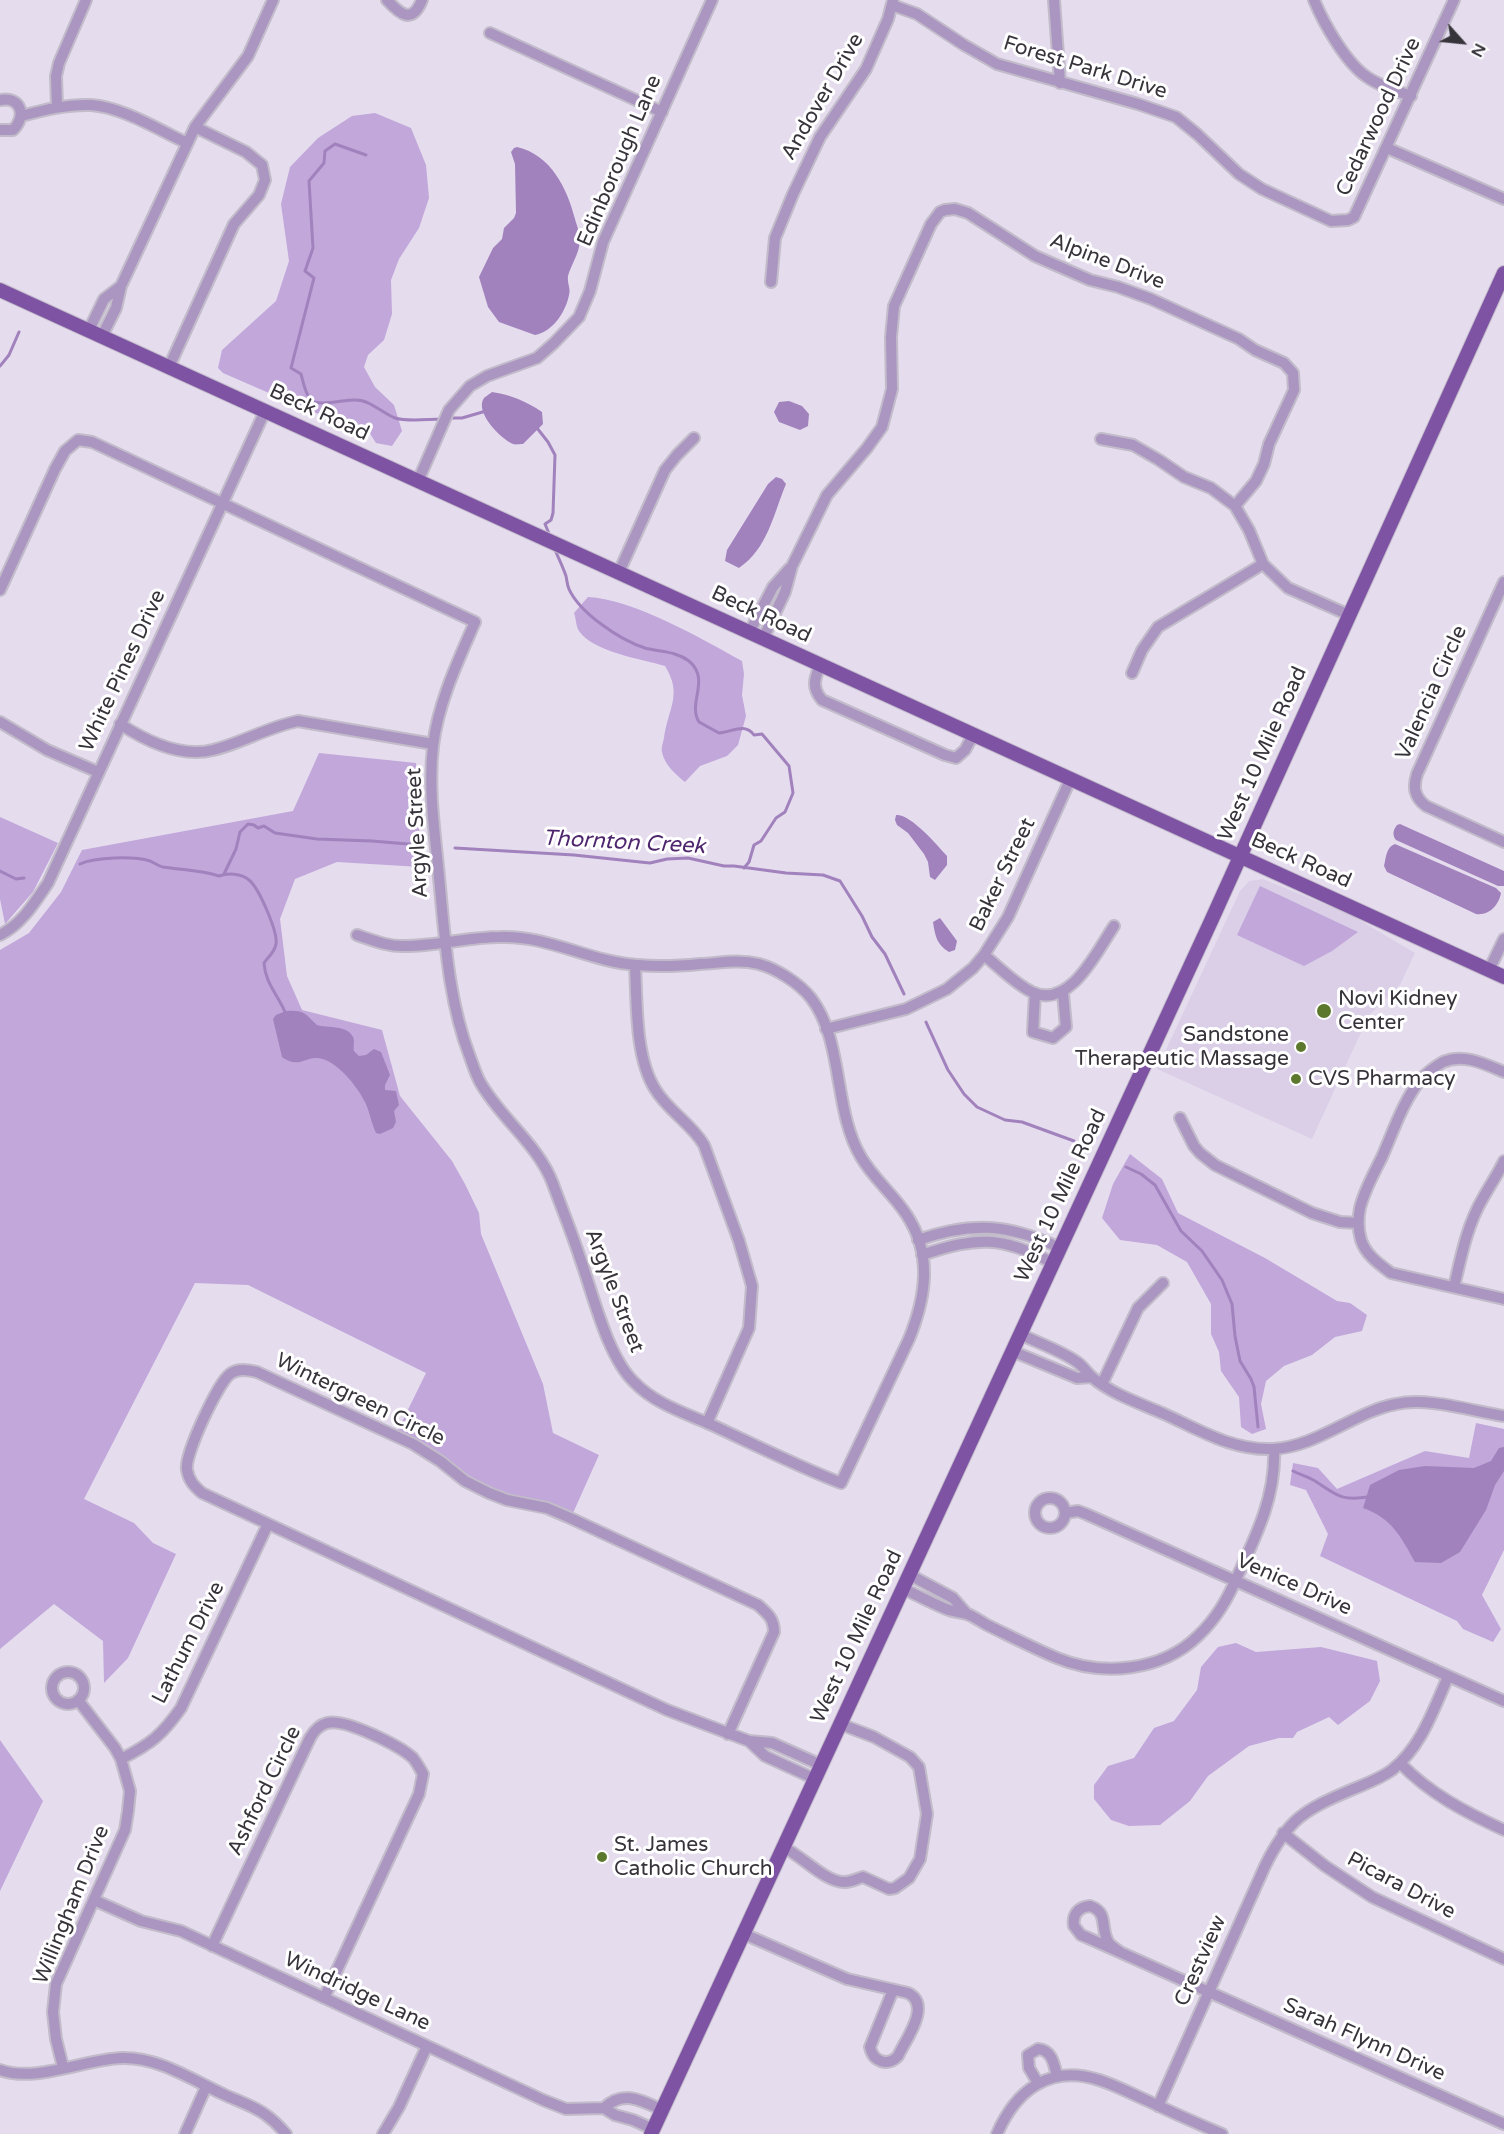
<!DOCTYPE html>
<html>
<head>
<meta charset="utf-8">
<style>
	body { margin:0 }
	#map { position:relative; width:1504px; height:2134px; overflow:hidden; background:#e5ddee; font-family:"Varela Round",sans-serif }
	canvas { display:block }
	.north { position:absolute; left:1432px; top:12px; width:60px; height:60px; -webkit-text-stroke:4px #fff; paint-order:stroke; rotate:117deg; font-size:16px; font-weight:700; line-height:24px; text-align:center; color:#36333a }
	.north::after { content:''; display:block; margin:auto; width:21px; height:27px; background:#36333a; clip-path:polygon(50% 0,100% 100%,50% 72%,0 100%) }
</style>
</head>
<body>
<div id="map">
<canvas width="1504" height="2134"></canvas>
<div class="north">N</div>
</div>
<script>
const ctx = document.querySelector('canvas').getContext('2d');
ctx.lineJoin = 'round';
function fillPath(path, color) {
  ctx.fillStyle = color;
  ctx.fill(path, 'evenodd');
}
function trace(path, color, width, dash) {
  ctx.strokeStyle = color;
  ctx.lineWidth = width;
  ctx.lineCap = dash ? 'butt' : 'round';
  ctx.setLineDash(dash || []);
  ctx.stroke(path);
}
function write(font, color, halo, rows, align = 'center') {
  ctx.font = font + ' "Varela Round",sans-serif';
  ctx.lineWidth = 6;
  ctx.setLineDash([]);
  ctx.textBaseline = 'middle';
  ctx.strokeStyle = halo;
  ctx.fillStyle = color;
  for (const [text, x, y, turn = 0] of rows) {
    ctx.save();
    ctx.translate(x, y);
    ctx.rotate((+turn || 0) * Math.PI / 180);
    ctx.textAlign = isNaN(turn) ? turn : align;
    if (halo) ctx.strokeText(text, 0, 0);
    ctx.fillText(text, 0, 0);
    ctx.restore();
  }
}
const built = new Path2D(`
	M1263,879l88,36 64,38 -15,32 -31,30 -57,124 -155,-70 83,-178 9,-10z`);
const green = new Path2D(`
	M375,113l36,15 15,37 3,33 -10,30 -20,31 -8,21 1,34 -8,26 -16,15 -4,12 11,20 19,18 8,26 -10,15 -16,-3 -7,-11 -61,-22 -85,-37 -5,-5 4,-18 54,-49 13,-40 -8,-57 9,-37 28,-29 34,-22z
	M588,597c45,2 114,42 154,64l2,13 -2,21 4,21 -8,29 -11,11 -27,10 -15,16c-9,-7 -21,-18 -23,-30 -1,-3 1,-10 2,-14 4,-30 19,-43 1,-72 -23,-7 -72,-14 -86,-35 -3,-4 -3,-13 -5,-18z
	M319,753l97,10 5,104 -84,-5 -42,17 -15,40 7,57 15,34 80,20 18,66 52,65 13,23 14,29 2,21 62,150 10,49 46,22 -26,58c-27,-12 -57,-15 -84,-26 -22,-9 -38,-27 -58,-39 -11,-7 -22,-12 -33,-18l28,-57 -178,-88 -53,-2 -111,216 50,24 19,20 23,11 -48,104 -24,25 -1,-42 -49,-37 -54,45v-699l29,-17 32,-41 21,-42 211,-39z
	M0,817l58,26 -25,49 -28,32 -5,-25z
	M1260,886l98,46 -26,19 -28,15 -67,-31z
	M1130,1154l32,25 16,34 87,45 72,43 13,2 17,12 -5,16 -27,6 -23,18 -28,11 -18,15 -5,23 5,25 -14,5 -11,-7 -2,-30 -18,-26 -2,-19 -8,-18v-30l-24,-42 -30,-17 -37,-5 -18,-22 11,-34z
	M1476,1423l28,6v121l-22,45 19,34 -8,13 -30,-13 -6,-8 -137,-65 8,-22 -22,-44 -16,-5 3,-22 25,5 19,21 88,-38 44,7z
	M1236,1643l20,9 65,-5 56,14 3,20 -10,20 -32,24 -9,-8 -32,15 -4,6h-14l-30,8 -41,30 -18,25 -30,24 -31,1 -18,-6 -17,-21v-14l14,-19 26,-8 20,-30 20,-7 23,-31 4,-23 17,-20z
	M0,1740l43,61 -43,90z`);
const water = new Path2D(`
	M517,147c34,8 50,41 58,72 2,7 5,14 5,22 -1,13 -9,24 -12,35 -1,7 3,13 1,19 -3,16 -16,37 -34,40l-36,-13 -11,-15 -9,-30 14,-29 9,-9 2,-11 10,-10 2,-5 -1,-49 -4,-12 3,-4z
	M492,392c19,3 34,9 50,20l1,12 -20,20c-3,0 -7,1 -10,0 -12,-5 -39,-32 -29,-46 1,-1 7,-5 8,-6z
	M789,401l13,5 7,8 -1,12 -8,4 -21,-8 -5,-10 5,-10z
	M776,477l6,2 4,5c-13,31 -18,64 -47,84l-14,-7 2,-11 41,-66z
	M896,815c15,-1 41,30 51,41v9l-12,15 -5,-3 -2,-15 -4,-8 -16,-21 -11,-8 -2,-5z
	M1400,824l104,47v15h-6l-102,-46c-4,-5 -3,-10 1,-15z
	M1395,844l101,44 5,5c-2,12 -12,23 -25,21l-89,-42 -3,-6c2,-8 2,-19 11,-22z
	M940,918l17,23 -2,9 -6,2c-12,-7 -14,-16 -16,-30z
	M286,1011c19,-1 19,3 31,14 10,3 31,0 36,12 2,4 0,9 1,14l5,5 7,-1 8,-6 7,3 9,23 -5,10v5l11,1 3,14 -5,6 2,11 -3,6 -13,6 -4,-1c-5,-10 -6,-21 -11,-31 -8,-16 -29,-43 -48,-44 -13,-1 -18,11 -35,-1l-9,-38 3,-4z
	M1504,1447v24l-9,14 -9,25 -26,42 -19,11 -26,-1c-14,-25 -23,-44 -52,-54l7,-23 29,-15 26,-4 49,2 17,-7 8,-13z`);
const stream = new Path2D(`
	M366,155l-31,-11 -10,7 -1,12 -15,18 4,67 -8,23 9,7 -23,90 10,6c2,7 4,20 10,26 7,7 35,-1 45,0 14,0 26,13 39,18 13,4 33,1 47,1
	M0,366l9,-11 10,-23
	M448,418h14l24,-7
	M537,428l11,14 7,13 -2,58 -2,7 -6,4 5,12
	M555,550c4,9 8,17 11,26 1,4 1,9 3,13 11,24 51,51 76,59 14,4 31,3 44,13 22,19 -2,42 10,61l20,11c13,-1 26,-11 35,2l8,-1 27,32 4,27 -8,19 -9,6 -15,23 -7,4 -5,17 -5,6
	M455,848l119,7 66,7 10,1 17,-4 21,-1 36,8h10l52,7 37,2 17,6 22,35 10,21 13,17 19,40
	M80,864c15,-7 54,-8 70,-3 5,2 8,5 13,6 19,3 38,3 56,9 8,-3 22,-3 30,4 10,8 29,52 27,64 -1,8 -8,13 -12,19 1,20 14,32 21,49
	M0,871l16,8 8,-1
	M224,874l12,-25 4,-17 8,-8 6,1 4,3 6,-2 11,7 42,6 55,2 36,3 10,-1
	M926,1022l22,48 16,24 13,13 28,13 17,2 52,19
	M1126,1167l15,7 14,11 26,46 21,20 20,29 10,24 3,32 5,25 11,18 3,8 4,40
	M1293,1471c8,4 15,6 22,10 22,14 25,20 53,16`);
const minor = new Path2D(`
	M387,0c13,14 25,25 35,0
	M1054,0l6,83
	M1314,0c10,24 32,63 53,77 13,9 29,14 44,19
	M892,5l25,9 47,31 33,19 141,40 38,13 21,17 42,40 23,15 69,32 17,-1 6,-3 100,-217
	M490,33l172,79
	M0,100c21,-4 27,16 13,30h-13
	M57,107l-1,-31 3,-13 27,-63
	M21,116c23,-6 46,-12 70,-11 31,2 68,25 96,38
	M1387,148l117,51
	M771,282l4,-44 18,-44 27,-57 46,-68 22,-50 5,-19
	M89,330l15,-31 17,-13
	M102,336l14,-28 5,-22 74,-159 53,-71 25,-56
	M169,367l65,-143 25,-29 6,-15 -3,-15 -16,-13 -51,-25
	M1101,439l32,6 26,15 25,17 27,11 24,18 14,24 14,34 25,24 61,27
	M418,481l31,-71 21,-24 17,-10 50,-18 17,-15 25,-26 11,-26 13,-49 109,-242
	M619,572l46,-102 12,-15 17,-17
	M1504,582l-87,192c-4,13 -3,23 9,32l78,36
	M0,590l55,-121 10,-18 13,-11 14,2 383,180c-17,39 -37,81 -42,124 -5,44 2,87 6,131 6,61 9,123 31,180 3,8 6,18 10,25 20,36 58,62 73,102 9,25 19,49 27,74 13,36 27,98 54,124 21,22 51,31 78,43 43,20 85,41 129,58l68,-144c17,-42 24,-85 -3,-125 -13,-20 -33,-36 -45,-57 -28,-47 -17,-116 -50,-159 -12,-15 -34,-29 -52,-34 -20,-5 -39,-1 -59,0 -20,2 -42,3 -63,1 -47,-3 -89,-30 -137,-28 -32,0 -63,9 -95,9 -16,1 -33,-6 -48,-11
	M749,633l24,-46 17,-19
	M763,639l22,-47 7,-26 35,-71 40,-47 15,-21 10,-38 -1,-52 3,-31 37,-82 9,-12 5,-2 10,-1 13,4 67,43 55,24 28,7 33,12 88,40 16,11 29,13 9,10 1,17 -25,54 -5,20 -8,17 -21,25
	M820,665c-5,13 -9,22 2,35l123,55 11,3 9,-8 8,-15
	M1132,673l10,-23 16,-23 105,-63
	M0,722l47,28 51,22
	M120,724c26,17 61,34 93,26 29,-7 55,-23 85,-29l135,23
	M0,935c22,-11 35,-33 48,-52l217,-472
	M984,955c15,12 31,29 48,37 38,18 65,-41 82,-66
	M635,965c2,38 0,92 20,124 13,22 36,34 49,56l35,96 13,45 -3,42 -42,95
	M1489,970l15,-31
	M1035,993l-2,39 20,6 13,-11 -3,-34
	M826,1029l80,-20 41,-20 26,-21 11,-13 24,-38 62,-137
	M1504,1072c-19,-8 -41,-19 -61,-10 -7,4 -17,12 -22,17 -18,22 -28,53 -39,78 -8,16 -18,34 -22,51 -2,10 -2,22 1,32 5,15 18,24 30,33l113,26
	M1180,1118l14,28 6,7 15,12 97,48 28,9 18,1
	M918,1240c54,-19 91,-16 142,8
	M922,1255c57,-19 78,-19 131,8
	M1454,1287c7,-30 13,-62 29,-89 7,-13 15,-24 21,-37
	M1020,1334c18,9 40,16 57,28 6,4 10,11 16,16 19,16 46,25 69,35 36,16 70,38 111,36 44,-2 81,-37 123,-45 32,-7 76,7 108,12
	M1012,1351l65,27 15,-1
	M1102,1384l36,-76 25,-25
	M1035 1513a15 15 0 1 1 30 0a15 15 0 1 1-30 0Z
	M1065,1513l13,-2 8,3 418,187
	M910,1575l43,23 14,16
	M903,1589c15,6 30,15 46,21 6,2 12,2 18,4 6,2 13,7 20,11 23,11 46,23 70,33 46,19 105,13 141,-22 19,-18 30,-38 40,-61 19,-41 38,-80 36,-126
	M52 1688a16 16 0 1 1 32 0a16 16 0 1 1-32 0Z
	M728,1734l46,-102c0,-13 -6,-18 -16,-27l-190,-88 -21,-9 -40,-8 -18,-7 -24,-12 -25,-20 -27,-17 -156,-72c-9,-2 -19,-4 -27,2 -12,9 -46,81 -43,96 2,11 7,16 15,23l465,217 82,31 23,2 49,22
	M749,1741l16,15 50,23
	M121,1759c30,-15 41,-24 60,-51l87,-184
	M1400,1763c30,31 65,49 104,67
	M1283,1833l42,33 47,31 132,62
	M783,1847c19,9 42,35 61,35 7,0 12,-3 19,-5l26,12 6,-1 14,-10 11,-19 7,-45 -8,-47 -9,-10 -36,-20 -34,-13
	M94,1900l47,21 40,10 362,169 23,9 38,-1 11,7 18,5 20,9
	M744,1934l103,45 61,14c24,12 -2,46 -10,63 -10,11 -25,6 -28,-9l23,-57
	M212,1946l98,-208c4,-7 9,-13 17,-15 18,-5 73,23 86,35 4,5 7,11 10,16l-4,20 -95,204
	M1120,1952c-4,-3 -9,-6 -11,-9 -10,-14 1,-30 -19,-37 -11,1 -18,8 -16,20l7,9 5,2 418,187
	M63,2067l-7,-28 -3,-27 3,-28 69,-154 3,-19 2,-20 -9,-32 -6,-11 -37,-48
	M0,2070c36,13 85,-11 122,-12 37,-1 70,22 103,37 13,6 29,11 41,20 7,5 14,12 20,19
	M1038,2083l-9,-15 -1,-13 10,-6c14,1 16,15 19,27
	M1158,2106l107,-240c23,-47 39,-56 86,-76 14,-6 29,-11 41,-20 30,-24 41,-60 56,-93
	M604,2108c19,-18 37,-8 58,2
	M185,2134l21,-47
	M383,2134l16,-27 28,-61
	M997,2134c19,-44 53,-70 102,-54 16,5 31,13 47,20 25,12 50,23 76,34`);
const major = new Path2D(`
	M0,290l1504,687
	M651,2134l561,-1215 292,-646`);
const markers = [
	[1324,1011,8,"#5c782d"],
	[1301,1047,6,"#5c782d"],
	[1296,1079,6,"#5c782d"],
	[602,1857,6,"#5c782d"]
];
const streetNames = [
	["Forest Park Drive",1085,68,17],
	["Andover Drive",823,97,-60],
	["Cedarwood Drive",1379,117,-65],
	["Edinborough Lane",620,161,-67],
	["Alpine Drive",1107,262,21],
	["Beck Road",319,413,25],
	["Beck Road",761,615,25],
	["White Pines Drive",123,671,-65],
	["Valencia Circle",1432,693,-66],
	["West 10 Mile Road",1263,754,-66],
	["Argyle Street",418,833,-93],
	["Beck Road",1301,861,24],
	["Baker Street",1003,875,-64],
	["West 10 Mile Road",1061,1196,-65],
	["Argyle Street",614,1291,69],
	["Wintergreen Circle",360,1400,26],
	["Venice Drive",1294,1585,24],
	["West 10 Mile Road",857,1637,-65],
	["Lathum Drive",189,1643,-63],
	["Ashford Circle",265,1791,-64],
	["Picara Drive",1401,1886,28],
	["Willingham Drive",72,1905,-68],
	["Crestview",1201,1961,-66],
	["Windridge Lane",357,1992,25],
	["Sarah Flynn Drive",1364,2040,24]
];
const poiNames = [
	["Novi Kidney",1338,999],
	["Center",1338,1023],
	["Sandstone",1289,1035,"right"],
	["Therapeutic Massage",1289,1059,"right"],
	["CVS Pharmacy",1308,1079],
	["St. James",614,1845],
	["Catholic Church",614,1869]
];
const waterNames = [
	["Thornton Creek",624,843,3]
];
fillPath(built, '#dacfe7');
fillPath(green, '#c1a7da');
fillPath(water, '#a182bd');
trace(stream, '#a182bd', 3);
trace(minor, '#c2bbca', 14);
trace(major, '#c2bbca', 16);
trace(minor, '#ab95c1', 10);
trace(major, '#7e53a3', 14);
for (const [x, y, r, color] of markers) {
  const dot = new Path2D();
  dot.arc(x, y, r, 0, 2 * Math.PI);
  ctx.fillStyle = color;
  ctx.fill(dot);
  trace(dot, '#fff', 2);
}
write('21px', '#36333a', '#fff', streetNames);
write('21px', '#36333a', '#fff', poiNames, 'left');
write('italic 22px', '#4e266d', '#fff', waterNames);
</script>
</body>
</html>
